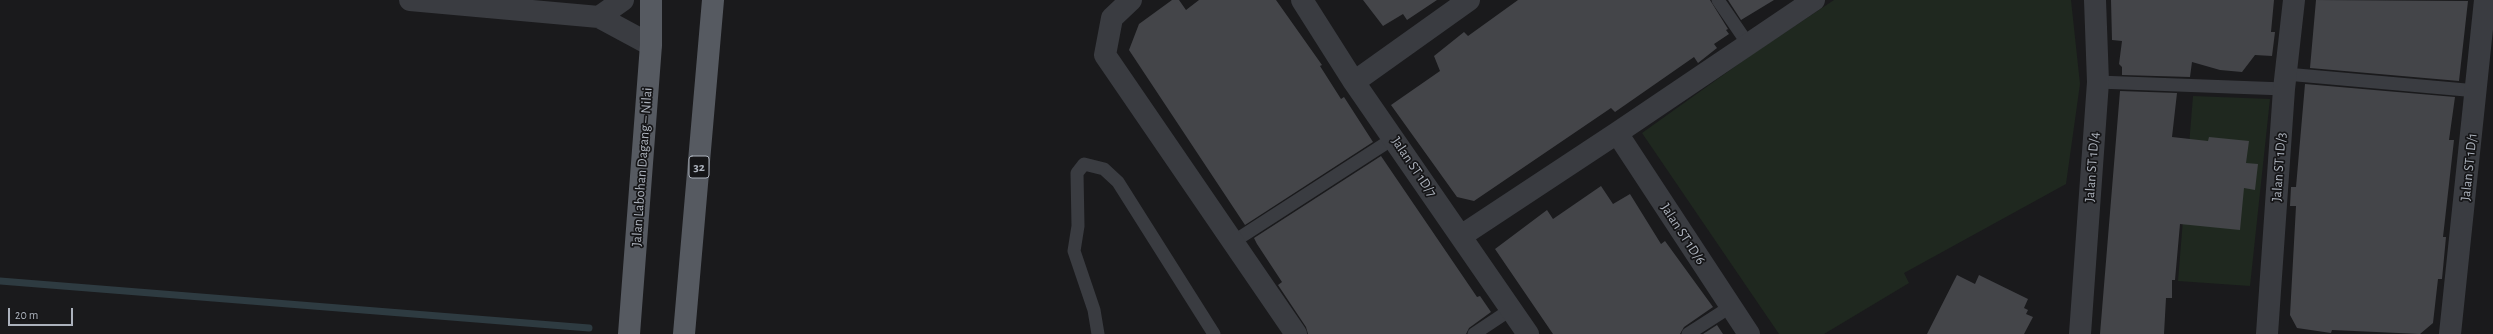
<!DOCTYPE html>
<html>
<head>
<meta charset="utf-8">
<style>
	body { margin:0 }
	#map { position:relative; width:2493px; height:334px; overflow:hidden; background:#1a1a1c; font-family:"Alegreya Sans",sans-serif }
	canvas { display:block }
	.scale { position:absolute; left:8px; top:308px; width:65px; height:18px; box-sizing:border-box; border:2px solid #acb2bc; border-top:0; padding-left:5px; font-size:12px; line-height:14px; white-space:nowrap; color:#acb2bc; -webkit-text-stroke:3px #151517; paint-order:stroke }
</style>
</head>
<body>
<div id="map">
<canvas width="2493" height="334"></canvas>
<div class="scale">20 m</div>
</div>
<script>
const ctx = document.querySelector('canvas').getContext('2d');
ctx.lineJoin = 'round';
function fillPath(path, color) {
  ctx.fillStyle = color;
  ctx.fill(path, 'evenodd');
}
function trace(path, color, width, dash) {
  ctx.strokeStyle = color;
  ctx.lineWidth = width;
  ctx.lineCap = dash ? 'butt' : 'round';
  ctx.setLineDash(dash || []);
  ctx.stroke(path);
}
function write(font, color, halo, rows, align = 'center') {
  ctx.font = font + ' "Alegreya Sans",sans-serif';
  ctx.lineWidth = 3.5;
  ctx.setLineDash([]);
  ctx.textBaseline = 'middle';
  ctx.strokeStyle = halo;
  ctx.fillStyle = color;
  for (const [text, x, y, turn = 0] of rows) {
    ctx.save();
    ctx.translate(x, y);
    ctx.rotate((+turn || 0) * Math.PI / 180);
    ctx.textAlign = isNaN(turn) ? turn : align;
    if (halo) ctx.strokeText(text, 0, 0);
    ctx.fillText(text, 0, 0);
    ctx.restore();
  }
}
const green = new Path2D(`
	M1834,0h237l9,84 -14,100 -162,89 5,10 -85,51h-45l-137,-201 112,-80z
	M2193,96l77,3 -20,187 -72,-5z`);
const stream = new Path2D(`
	M0,281l589,47`);
const building = new Path2D(`
	M1172,0h7l7,10 13,-10h77l46,65 -2,1 21,33 3,-2 29,45 -128,83 -116,-175 10,-26z
	M1363,0h74l-30,20 -4,-6 -20,12z
	M1518,0h192l18,29 -2,1 3,4 -15,10 3,4 -19,15 -4,-6 -79,55 -4,-4 -137,93 -17,-4 -66,-92 49,-34 -6,-15 30,-24 4,4z
	M1728,0h46l-33,20z
	M2111,0h163l-3,32h4l-3,24 -17,-1 -13,17 -22,-2 -28,-8 -2,15 -68,-2v-8l-3,-3 3,-23 -10,-1z
	M2316,0l152,1 -9,80 -149,-13z
	M2305,84l150,13 -6,43h5l-11,97h3l-4,42h-4l-5,44 -13,11 -88,-4 -1,3 -34,-5 -7,-13 6,-109h-6l1,-19h5z
	M2120,91l57,2 -5,44 36,4 1,-4 40,4 -3,22 12,1 -3,26 -11,-2 -4,42 -60,-6 -5,56h-3v18h-6l-2,36h-64z
	M1381,156l96,141 3,-1 11,16 -22,16 -3,6h-158l-2,-7 -28,-42 4,-3 -25,-38 -3,-6z
	M1601,186l12,18 17,-10 31,50 4,-3 48,66 -29,20 -4,7h-127l-58,-85 52,-39 6,9z
	M1957,275l18,9 4,-9 49,24 -4,9 4,2 -2,4 7,3 -9,17h-97z
	M1717,325l6,9h-20z`);
const service = new Path2D(`
	M1718,0l30,44
	M2286,74l191,17
	M2098,82l186,7
	M1233,242l161,-104
	M1098,334l-4,-24 -20,-59 4,-25 -1,-53 7,-9 20,5 14,13 96,152
	M1474,334l36,-24
	M1688,334l42,-27`);
const minor = new Path2D(`
	M410,0l189,17 52,28
	M1131,0l-19,18 -7,37 191,279
	M1302,0l52,82 174,252
	M599,17l24,-17
	M1354,82l115,-82
	M1617,133l132,201
	M1461,236l156,-103 197,-133
	M2080,334l18,-252 -3,-82
	M2267,334l17,-245 10,-89
	M2450,334l35,-334`);
const primary = new Path2D(`
	M629,334l22,-289v-45
	M684,334l29,-334`);
const shields = [
	[699,167,20]
];
const shieldNames = [
	["32",699,167]
];
const streetNames = [
	["Jalan Labohan Dagang ‒ Nilai",642,167,-86],
	["Jalan ST 1D/7",1414,167,56],
	["Jalan ST 1D/4",2092,167,-86],
	["Jalan ST 1D/3",2279,167,-86],
	["Jalan ST 1D/1",2469,167,-84],
	["Jalan ST 1D/6",1683,234,57]
];
fillPath(green, '#1f281f');
trace(stream, '#2e3b41', 7);
fillPath(building, '#444549');
trace(service, '#3a3c41', 13);
trace(minor, '#3a3c41', 22);
trace(primary, '#565a61', 22);
for (const [x, y, w] of shields) {
  const box = new Path2D();
  box.roundRect(x - w / 2, y - 11, w, 22, 3);
  ctx.fillStyle = '#151517';
  ctx.fill(box);
  trace(box, '#acb2bc', 1);
}
write('bold 13px', '#acb2bc', null, shieldNames);
write('14px', '#acb2bc', '#151517', streetNames);
</script>
</body>
</html>
